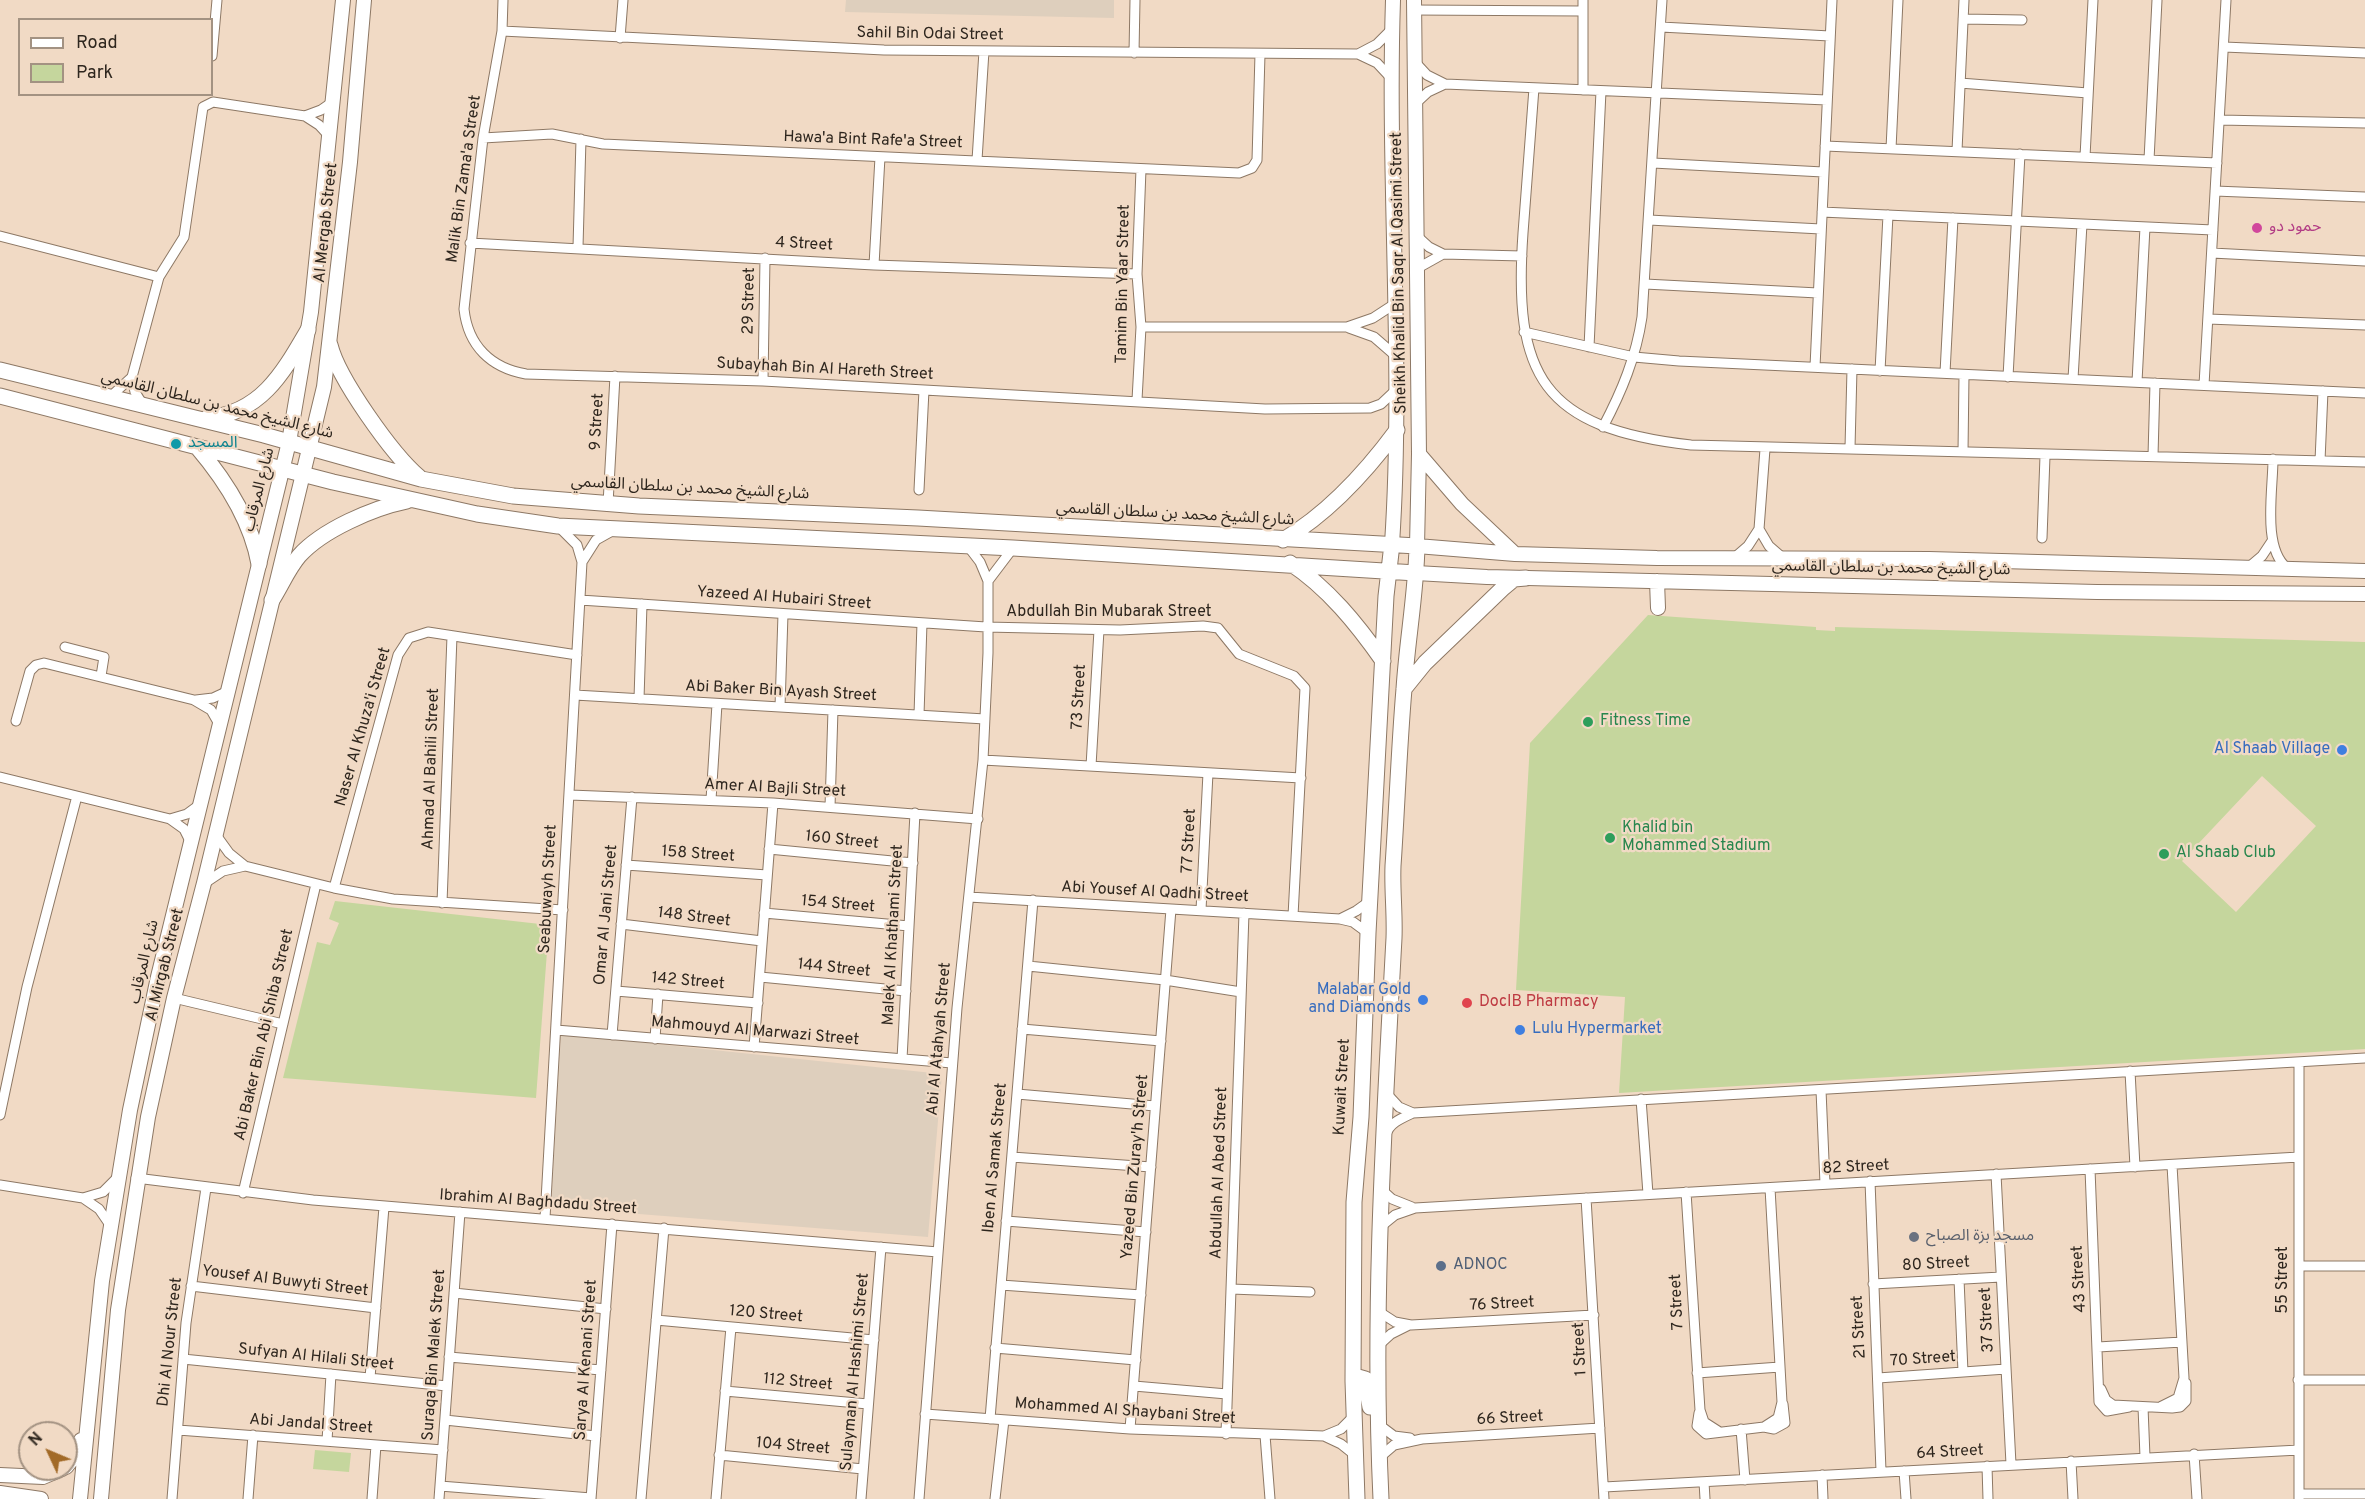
<!DOCTYPE html>
<html>
<head>
<meta charset="utf-8">
<style>
	body { margin:0 }
	#map { position:relative; width:2365px; height:1499px; overflow:hidden; background:#f1dac5; font-family:Overpass,sans-serif }
	canvas { display:block }
	.legend { position:absolute; left:18px; top:18px; width:195px; height:78px; box-sizing:border-box; background:#f1dac5; border:2px solid #a39282; margin:0; padding:8px 10px; list-style:none; font-size:18px; color:#2e261e }
	.legend li { display:flex; align-items:center; gap:12px; height:30px }
	.legend b { width:30px; border:2px solid #a39282 }
	.north { position:absolute; left:18px; top:1421px; width:60px; height:60px; box-sizing:border-box; background:#f1dac5; border:2px solid #a39282; border-radius:50%; rotate:314deg; font-size:16px; font-weight:700; line-height:24px; text-align:center; color:#2e261e }
	.north::after { content:''; display:block; margin:auto; width:21px; height:27px; background:#a26a27; clip-path:polygon(50% 0,100% 100%,50% 72%,0 100%) }
</style>
</head>
<body>
<div id="map">
<canvas width="2365" height="1499"></canvas>
<ul class="legend">
<li><b style="height:8px;background:#fff"></b>Road</li>
<li><b style="height:16px;background:#c5d69d"></b>Park</li>
</ul>
<div class="north">N</div>
</div>
<script>
const ctx = document.querySelector('canvas').getContext('2d');
ctx.lineJoin = 'round';
function fillPath(path, color) {
  ctx.fillStyle = color;
  ctx.fill(path, 'evenodd');
}
function trace(path, color, width, dash) {
  ctx.strokeStyle = color;
  ctx.lineWidth = width;
  ctx.lineCap = dash ? 'butt' : 'round';
  ctx.setLineDash(dash || []);
  ctx.stroke(path);
}
function write(font, color, halo, rows, align = 'center') {
  ctx.font = font + ' Overpass,"Noto Sans Arabic",sans-serif';
  ctx.lineWidth = 4.5;
  ctx.setLineDash([]);
  ctx.textBaseline = 'middle';
  ctx.strokeStyle = halo;
  ctx.fillStyle = color;
  for (const [text, x, y, turn = 0] of rows) {
    ctx.save();
    ctx.translate(x, y);
    ctx.rotate((+turn || 0) * Math.PI / 180);
    ctx.textAlign = isNaN(turn) ? turn : align;
    if (halo) ctx.strokeText(text, 0, 0);
    ctx.fillText(text, 0, 0);
    ctx.restore();
  }
}
const education = new Path2D(`
	M846,0h268v18l-269,-6z
	M561,1034l381,40 -14,163 -377,-30z`);
const green = new Path2D(`
	M1648,615l168,12v3l19,1v-4l530,15v407l-746,44 6,-96 -109,-7 14,-247zM2262,776l54,50 -80,86 -54,-51z
	M335,901l214,24 -13,173 -253,-20 34,-136 13,3 9,-22 -10,-4z
	M315,1450l36,3 -2,19 -36,-3z`);
const street = new Path2D(`
	M503,0l-1,31 -19,107 -19,171c4,37 27,59 62,65l237,7 502,28 105,-1 11,-4 17,-16
	M1413,10l170,1
	M1963,19l59,1
	M1661,27l169,9
	M502,31l382,19 474,4 19,-10 15,-15
	M620,38l3,-38
	M2224,47l141,6
	M1134,53l1,-53
	M1358,54l19,9 14,15
	M212,56l5,-56
	M1415,62l12,13 18,9 382,16
	M1960,83l128,10
	M1534,88c-4,48 -7,97 -11,145 -10,143 19,195 168,212l674,17
	M1583,90v-90
	M1415,104l13,-12 17,-8
	M305,116l16,-6 13,-9
	M2220,120l145,3
	M483,138l69,-4 51,10 636,29 13,-5 5,-8 3,-106
	M1825,146l392,17
	M1891,149l7,-149
	M1957,151l7,-151
	M2085,157l8,-157
	M977,160l7,-109
	M2149,160l8,-160
	M1653,163l170,9
	M2215,191l150,6
	M1822,212l391,18
	M1649,220l172,9
	M0,236l159,41
	M1417,236l12,11 14,7
	M470,243l404,22 263,9
	M578,247l3,-108
	M2212,253l153,8
	M874,265l6,-108
	M1418,268l25,-14 79,2
	M1645,284l173,9
	M2208,319l157,6
	M1141,327h206l26,-9 23,-15
	M1349,328l25,9 23,20
	M1524,332l110,25 45,4 686,32
	M1589,347l12,-256
	M1815,367l17,-367
	M1880,371l8,-156
	M1945,373l8,-155
	M2008,377l12,-223
	M2073,379l9,-155
	M763,381l2,-123
	M2137,382l8,-155
	M2204,385l22,-385
	M110,397l22,-20
	M1137,400l4,-73 -4,-53 4,-105
	M143,405l-8,-13 -3,-15 27,-100 25,-40 19,-130 10,-5 92,14 14,9 11,12
	M1603,427c19,-36 33,-70 39,-110l20,-317
	M1850,448l2,-79
	M1963,452l1,-77
	M2153,456l2,-73
	M2273,459c0,31 -11,89 14,109
	M2320,461l3,-70
	M919,490l5,-100
	M608,504l7,-128
	M1759,529l10,17 15,13
	M2042,538l3,-82
	M1733,559l15,-13 11,-17 6,-80
	M582,562l14,-22 16,-9
	M2249,567l13,-11 10,-15
	M988,581l25,-33
	M580,600l406,27 134,3 83,-4 15,2 21,26 55,22 11,12 -12,228
	M65,647l39,10 -3,19
	M575,695l410,24
	M639,699l3,-95
	M196,700l17,-2 15,-7
	M780,707l3,-93
	M919,715l3,-92
	M16,721l14,-50 6,-6 8,-2 150,37 17,10 8,14
	M983,760l318,18
	M1091,766l8,-136
	M0,777l170,42 14,10 7,14
	M570,795l203,8 205,16
	M711,800l6,-96
	M830,807l3,-97
	M170,819l17,-5 15,-11
	M216,835l13,18 16,13
	M769,849l144,14
	M626,865l141,10
	M205,883l18,-12 22,-5 89,22 59,11 170,11
	M334,888l64,-233 11,-17 19,-6 149,23
	M969,897l371,22 13,3 15,11
	M442,903l10,-267
	M1201,910l7,-137
	M764,913l145,13
	M1340,919l16,-8 14,-10
	M621,924l141,17
	M1028,966l137,14 76,12
	M760,977l146,14
	M616,991l142,12
	M174,998l109,26
	M1022,1029l139,12
	M556,1030l396,33
	M612,1035l20,-238
	M655,1039l3,-45
	M754,1047l19,-244
	M902,1059l13,-246
	M2299,1062v437
	M2130,1071l5,96
	M1821,1090l4,94
	M1017,1094l138,12
	M1387,1094l12,13 14,6
	M1641,1099l7,95
	M0,1115l27,-128 50,-191
	M1386,1135c3,-12 16,-17 27,-22l952,-55
	M1012,1157l139,10
	M2090,1169l9,233 8,9 22,-4
	M1996,1174l15,290
	M136,1178l177,22 625,52
	M1870,1181l11,290
	M0,1185l83,13 20,-6 15,-15
	M1381,1189l11,10 20,8
	M1686,1192l14,218 4,12 14,9
	M243,1193l73,-309
	M83,1198l16,11 11,16
	M1586,1198l18,301
	M545,1218l37,-656 -5,-17 -17,-17
	M1006,1221l140,11
	M1379,1228l16,-13 20,-7 884,-51
	M2299,1266h66
	M1959,1279l4,93
	M1873,1284l128,-7
	M1001,1285l140,10
	M191,1286l185,22
	M1231,1289l79,3
	M454,1293l152,16
	M1378,1311l17,11 16,3 183,-10
	M656,1320l218,20
	M1379,1345l12,-11 18,-9
	M2098,1347l84,-5
	M995,1348l141,12
	M449,1357l152,13
	M183,1359l264,27
	M1697,1373l83,-6
	M370,1378l14,-171
	M1878,1378l128,-9
	M2298,1380h67
	M1134,1386l93,8
	M2101,1389l5,11 7,5 59,3 8,-1 6,-6v-18
	M725,1391l143,13
	M2162,1406l16,-8 6,-20 -12,-213
	M2143,1407l2,50
	M1699,1413l-2,13 9,8 58,-7 10,2 11,-6 -2,-19
	M925,1414l205,15 194,7 17,-7 12,-12
	M990,1419l43,-519
	M445,1420l151,16
	M1378,1424l16,12 16,2
	M1764,1427l14,-9 4,-16 -12,-214
	M1130,1429l41,-520
	M1741,1429l4,51
	M178,1430l265,20
	M1226,1434l18,-521
	M1265,1435l5,64
	M1324,1436l17,8 15,12
	M327,1441l4,-67
	M2194,1454l3,45
	M719,1455l144,14
	M1380,1457l14,-12 28,-6 178,-11
	M2071,1461l2,38
	M1987,1466l1,33
	M1904,1471l2,28
	M1822,1475l1,24
	M1704,1482l1,17
	M440,1486l151,12
	M1604,1487l695,-37
	M2299,1494h66
	M172,1499l14,-176 20,-135
	M248,1499l5,-64
	M372,1499l4,-54
	M439,1499l21,-287
	M591,1499l21,-275
	M641,1499l23,-271
	M716,1499l15,-172
	M861,1499l20,-252
	M919,1499l38,-491 26,-248 5,-107v-72l-8,-19 -13,-17
	M995,1499l9,-79`);
const secondary = new Path2D(`
	M1414,0l5,454 -2,92 98,8 142,4 272,1 436,12
	M1419,454l43,50 53,50
	M1392,544c12,-181 -5,-362 1,-544
	M1416,573l71,4 610,15 268,2
	M1657,581l1,27
	M66,1467l9,-11 6,-16
	M0,1475l43,2 19,-8
	M0,1493l41,6
	M80,1499l22,-218 28,-171 28,-133 131,-535 22,-130 32,-312
	M101,1499l17,-189 30,-193 26,-119 30,-115 120,-496 26,-225 14,-162`);
const primary = new Path2D(`
	M330,345c8,33 62,109 89,132
	M0,370l264,65 157,44 92,17 126,10 279,12 499,28c-1,48 -10,95 -13,143 -5,59 -7,118 -11,177 -1,24 2,48 1,72 -10,187 -22,374 -13,561
	M0,396l333,86 144,32 81,12 455,22 403,25
	M207,418c54,-5 76,-45 101,-88
	M197,447c29,34 54,73 62,117
	M1283,540c46,-27 83,-68 114,-110
	M1290,563c38,25 67,61 93,98
	M272,600c9,-14 16,-31 27,-44 23,-26 74,-48 108,-55
	M1404,689l21,-26 77,-74 12,-10 12,-1
	M1353,1381l5,-4 7,2 5,28
	M1357,1499l-4,-118 1,-179 7,-85 7,-184 18,-337 6,-52`);
const markers = [
	[2257,228,6,"#d1479c"],
	[176,444,6,"#0f9aa8"],
	[1588,722,6,"#2e9e5b"],
	[2342,750,6,"#3f7fe0"],
	[1610,838,6,"#2e9e5b"],
	[2164,854,6,"#2e9e5b"],
	[1423,1000,6,"#3f7fe0"],
	[1467,1003,6,"#e0444e"],
	[1520,1030,6,"#3f7fe0"],
	[1914,1237,6,"#6b7280"],
	[1441,1266,6,"#5c6f8a"]
];
const streetNames = [
	["Sahil Bin Odai Street",930,35,1],
	["Hawa'a Bint Rafe'a Street",873,141,2],
	["Malik Bin Zama'a Street",465,179,-82],
	["Al Mergab Street",327,223,-84],
	["4 Street",804,245,3],
	["Sheikh Khalid Bin Saqr Al Qasimi Street",1400,273,-91],
	["Tamim Bin Yaar Street",1124,284,-89],
	["29 Street",750,301,-89],
	["Subayhah Bin Al Hareth Street",825,370,3],
	["شارع الشيخ محمد بن سلطان القاسمي",217,406,14],
	["9 Street",598,422,-87],
	["شارع الشيخ محمد بن سلطان القاسمي",690,489,3],
	["شارع المرقاب",260,490,-76],
	["شارع الشيخ محمد بن سلطان القاسمي",1175,515,3],
	["شارع الشيخ محمد بن سلطان القاسمي",1891,569,1],
	["Yazeed Al Hubairi Street",784,599,4],
	["Abdullah Bin Mubarak Street",1109,613],
	["Abi Baker Bin Ayash Street",781,692,3],
	["73 Street",1080,697,-87],
	["Naser Al Khuza'i Street",364,727,-74],
	["Ahmad Al Bahili Street",432,769,-88],
	["Amer Al Bajli Street",775,789,3],
	["160 Street",842,841,6],
	["77 Street",1190,841,-87],
	["158 Street",698,855,4],
	["Seabuwayh Street",549,889,-87],
	["Abi Yousef Al Qadhi Street",1155,893,3],
	["154 Street",838,905,5],
	["Omar Al Jani Street",607,915,-85],
	["148 Street",694,918,7],
	["Malek Al Khathami Street",894,935,-87],
	["شارع المرقاب",145,962,-77],
	["Al Mirgab Street",166,965,-76],
	["144 Street",834,969,6],
	["142 Street",688,982,5],
	["Mahmouyd Al Marwazi Street",755,1032,5],
	["Abi Baker Bin Abi Shiba Street",265,1035,-77],
	["Abi Al Atahyah Street",940,1039,-85],
	["Kuwait Street",1343,1087,-87],
	["Iben Al Samak Street",996,1158,-85],
	["Yazeed Bin Zuray'h Street",1136,1167,-85],
	["82 Street",1856,1168,-3],
	["Abdullah Al Abed Street",1220,1173,-88],
	["Ibrahim Al Baghdadu Street",538,1203,4],
	["80 Street",1936,1265,-3],
	["43 Street",2080,1279,-93],
	["55 Street",2284,1280,-90],
	["Yousef Al Buwyti Street",285,1282,7],
	["7 Street",1678,1302,-93],
	["76 Street",1502,1305,-3],
	["120 Street",766,1315,5],
	["37 Street",1988,1320,-93],
	["21 Street",1860,1327,-93],
	["Dhi Al Nour Street",171,1342,-84],
	["1 Street",1581,1349,-93],
	["Suraqa Bin Malek Street",435,1355,-86],
	["Sufyan Al Hilali Street",316,1358,6],
	["Sarya Al Kenani Street",587,1360,-86],
	["70 Street",1923,1360,-4],
	["Sulayman Al Hashimi Street",856,1372,-85],
	["112 Street",798,1383,5],
	["Mohammed Al Shaybani Street",1125,1412,4],
	["66 Street",1510,1419,-3],
	["Abi Jandal Street",311,1425,4],
	["104 Street",793,1447,5],
	["64 Street",1950,1453,-3]
];
const hotelNames = [
	["حمود دو",2269,228]
];
const cultureNames = [
	["المسجد",188,444]
];
const leisureNames = [
	["Fitness Time",1600,722],
	["Khalid bin",1622,829],
	["Mohammed Stadium",1622,847],
	["Al Shaab Club",2176,854]
];
const shopNames = [
	["Al Shaab Village",2330,750],
	["Malabar Gold",1411,991],
	["and Diamonds",1411,1009],
	["Lulu Hypermarket",1532,1030,"left"]
];
const healthNames = [
	["DocIB Pharmacy",1479,1003]
];
const worshipNames = [
	["مسجد بزة الصباح",1926,1237]
];
const serviceNames = [
	["ADNOC",1453,1266]
];
fillPath(education, '#decfbd');
fillPath(green, '#c5d69d');
trace(street, '#8d7865', 11);
trace(secondary, '#8d7865', 16);
trace(primary, '#8d7865', 17);
trace(street, '#fff', 9);
trace(secondary, '#fff', 14);
trace(primary, '#fff', 15);
for (const [x, y, r, color] of markers) {
  const dot = new Path2D();
  dot.arc(x, y, r, 0, 2 * Math.PI);
  ctx.fillStyle = color;
  ctx.fill(dot);
  trace(dot, '#f1dac5', 2);
}
write('16px', '#2e261e', '#f1dac5', streetNames);
write('16px', '#b23c85', '#f1dac5', hotelNames, 'left');
write('16px', '#0d838f', '#f1dac5', cultureNames, 'left');
write('16px', '#27864d', '#f1dac5', leisureNames, 'left');
write('16px', '#366cbe', '#f1dac5', shopNames, 'right');
write('16px', '#be3a42', '#f1dac5', healthNames, 'left');
write('16px', '#5b616d', '#f1dac5', worshipNames, 'left');
write('16px', '#4e5e75', '#f1dac5', serviceNames, 'left');
</script>
</body>
</html>
